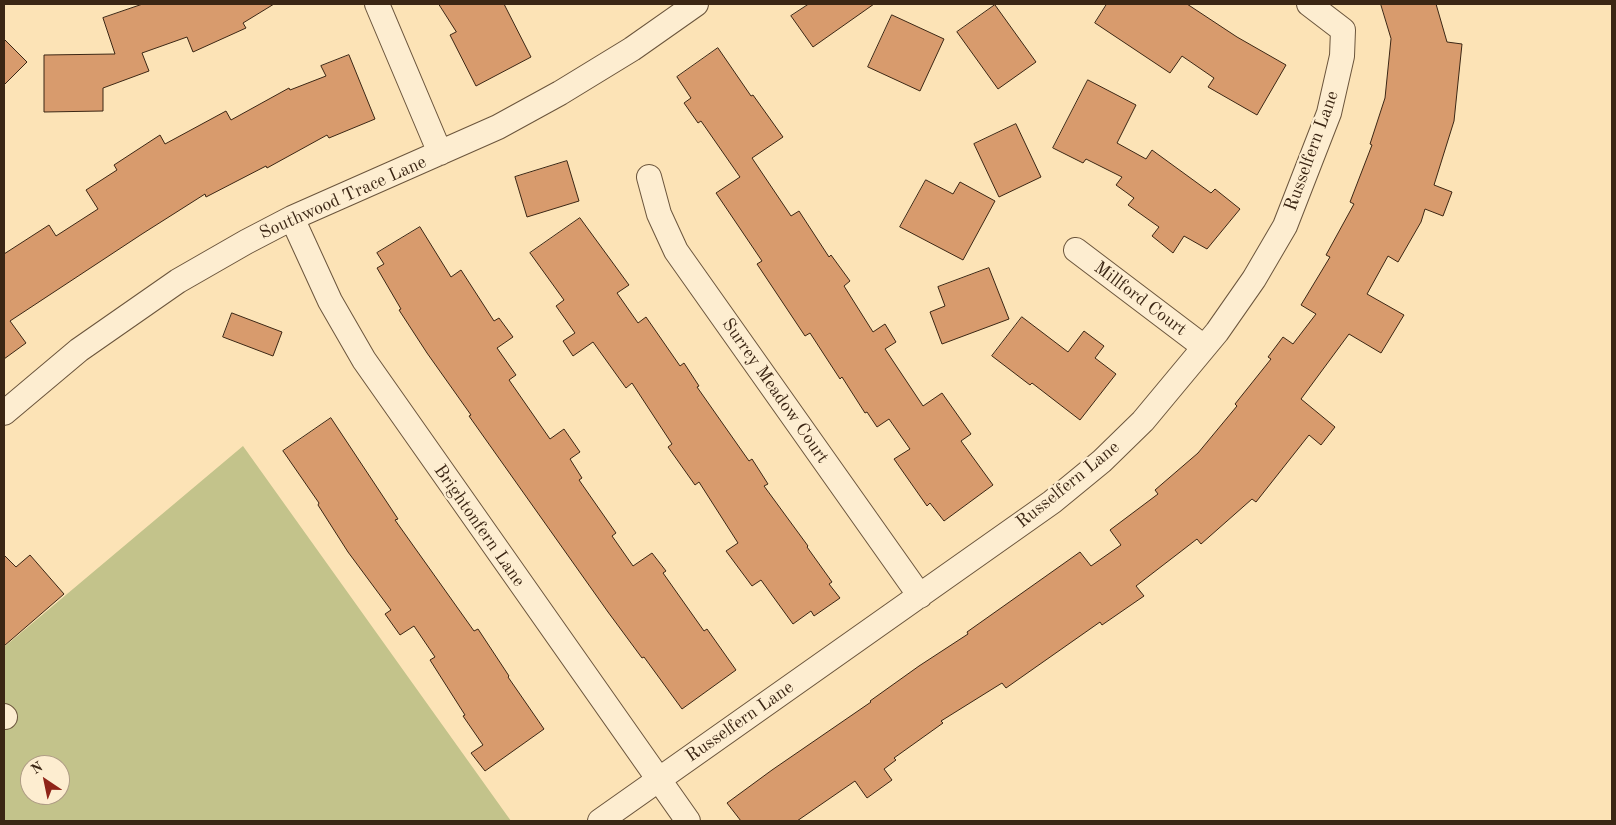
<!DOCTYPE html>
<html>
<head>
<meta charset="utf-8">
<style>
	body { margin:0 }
	#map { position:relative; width:1616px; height:825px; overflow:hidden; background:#fce3b6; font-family:"Old Standard TT",serif }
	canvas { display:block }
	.frame { position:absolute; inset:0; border:5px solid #3b2614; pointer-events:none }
	.north { position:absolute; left:20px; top:755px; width:50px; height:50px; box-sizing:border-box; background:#fdedd0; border:1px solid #af9d85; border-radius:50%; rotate:326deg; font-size:14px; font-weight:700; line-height:20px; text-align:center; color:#3b2614 }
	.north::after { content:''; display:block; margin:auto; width:18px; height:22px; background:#8f2418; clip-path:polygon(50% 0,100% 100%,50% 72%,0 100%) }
</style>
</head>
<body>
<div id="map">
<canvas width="1616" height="825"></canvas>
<div class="frame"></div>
<div class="north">N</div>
</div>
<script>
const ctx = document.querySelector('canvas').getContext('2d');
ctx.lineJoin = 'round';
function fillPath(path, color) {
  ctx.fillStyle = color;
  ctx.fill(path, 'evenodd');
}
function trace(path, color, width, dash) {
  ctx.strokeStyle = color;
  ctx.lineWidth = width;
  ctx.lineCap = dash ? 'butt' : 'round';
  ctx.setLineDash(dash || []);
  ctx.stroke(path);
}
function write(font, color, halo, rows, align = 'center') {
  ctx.font = font + ' "Old Standard TT",serif';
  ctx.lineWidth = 4.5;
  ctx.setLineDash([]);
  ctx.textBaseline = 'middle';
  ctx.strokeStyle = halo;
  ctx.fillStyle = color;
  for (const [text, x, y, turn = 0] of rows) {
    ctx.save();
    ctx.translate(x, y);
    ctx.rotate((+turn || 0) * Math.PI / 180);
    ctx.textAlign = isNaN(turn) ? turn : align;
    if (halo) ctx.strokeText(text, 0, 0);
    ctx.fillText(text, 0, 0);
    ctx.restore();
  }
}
const green = new Path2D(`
	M243,446l268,375h-507v-174zM30,765h30v30h-30z`);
const building = new Path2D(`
	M143,4h131l-31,19 3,5 -53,24 -6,-15 -45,16 7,18 -46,17v23l-59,1v-57l71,-1 -12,-36z
	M439,4h65l27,53 -55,29 -26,-51 6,-3z
	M809,4h65l-61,43 -22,-31z
	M1107,4h80l50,33 49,28 -29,50 -49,-28 6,-9 -32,-22 -12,17 -75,-50z
	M1381,4h55l11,38 15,2 -8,77 -20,64 18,7 -9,24 -18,-7 -4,13 -23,40 -10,-6 -21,38 37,21 -23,38 -32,-19 -48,65 34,28 -14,18 -12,-10 -53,67 -4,-3 -51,45 -4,-5 -61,47 8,10 -42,29 -2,-3 -94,66 -4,-5 -61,38 2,2 -49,35 2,2 -12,9 8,11 -25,18 -12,-17 -58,40h-56l-14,-18 45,-33 99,-68 -1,-1 49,-35 49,-32 -1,-2 113,-80 11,14 30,-21 -11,-15 48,-36 -3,-4 43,-37 39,-47 -2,-2 36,-45 -3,-2 15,-20 10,7 23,-30 -15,-9 29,-48 -4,-2 28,-51 -4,-2 22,-57 -2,-1 15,-46 6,-59z
	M995,5l41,57 -38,27 -41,-57z
	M892,15l52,24 -24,52 -52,-24z
	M4,39l23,23 -23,23z
	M718,48l33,48 2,-1 30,42 -31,21 39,58 8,-5 30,46 2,-2 19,26 -6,5 29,46 12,-8 11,18 -11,7 38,57 19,-13 29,41 -10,7 32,44 -49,36 -14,-18 -3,3 -33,-47 16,-10 -21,-30 -12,8 -10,-15 -2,1 -23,-36 -2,2 -30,-46 -5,3 -48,-72 5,-3 -46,-68 24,-16 -39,-56 -3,2 -14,-20 7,-5 -14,-21z
	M349,55l26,64 -46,19 -2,-3 -60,33 -1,-2 -60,31 -1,-3 -63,40 -132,87 16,22 -22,16v-105l45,-29 7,11 42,-27 -12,-19 31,-20 -3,-5 46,-30 5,9 61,-33 5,9 58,-32 1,2 36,-14 -5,-10z
	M1088,80l48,25 -19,38 29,16 6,-9 59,43 4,-4 25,20 -33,40 -23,-13 -11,17 -21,-17 7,-9 -31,-22 6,-7 -18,-13 6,-8 -36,-18 -3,4 -30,-15z
	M1016,124l25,53 -42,20 -25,-53z
	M567,161l12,40 -52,16 -12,-40z
	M926,180l27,14 7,-12 35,19 -32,59 -63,-33z
	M580,218l49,67 -12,8 21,30 8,-6 34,49 4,-3 15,23 -2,1 52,74 3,-2 16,25 -4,2 44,60 -1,1 25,35 -3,2 11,14 -26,18 -3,-5 -18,13 -32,-44 -9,6 -26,-35 12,-8 -39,-61 -4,3 -27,-38 4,-3 -40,-61 -6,5 -33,-46 -20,14 -10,-15 12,-8 -19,-27 8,-6 -34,-47z
	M420,227l31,50 10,-7 33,51 5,-3 14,19 -16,11 19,27 -7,5 41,59 14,-10 16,23 -10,7 12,19 -3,2 37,53 -4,3 21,30 19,-13 14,18 -3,2 41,58 3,-2 29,41 -54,39 -38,-52 -2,1 -34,-46 -139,-196 2,-1 -44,-62 -28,-43 2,-1 -24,-41 7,-4 -7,-11z
	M989,268l20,51 -67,25 -12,-32 15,-6 -7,-19z
	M232,313l50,19 -9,24 -50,-19z
	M1022,317l46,35 16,-21 20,15 -9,12 21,16 -36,46 -48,-37 -2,2 -38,-29z
	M331,418l67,101 -3,1 79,111 4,-2 31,47 -1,1 36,52 -59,42 -14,-18 12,-8 -20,-29 2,-1 -35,-55 5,-3 -21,-31 -14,9 -15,-21 6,-4 -43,-58 -30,-47 1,-2 -36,-52z
	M4,555l12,12 14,-12 34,39 -60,52z`);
const minor = new Path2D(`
	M377,4l63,149
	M649,177l10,37 17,37 244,345
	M292,218l38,83 34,59 324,461
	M1076,250l128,97
	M4,413l75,-63 99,-69 68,-39 46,-24 206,-91 62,-34 72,-44 64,-45
	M4,716l1,1
	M600,821l452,-319 50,-41 41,-40 74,-89 37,-53 31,-53 44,-113 13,-57 1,-26 -34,-26`);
const streetNames = [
	["Russelfern Lane",1312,151,-70],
	["Southwood Trace Lane",343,198,-24],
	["Millford Court",1140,299,37],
	["Surrey Meadow Court",775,391,55],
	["Russelfern Lane",1068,485,-39],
	["Brightonfern Lane",479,526,55],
	["Russelfern Lane",740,722,-35]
];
fillPath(green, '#c3c38b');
fillPath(building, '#d89b6d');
trace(building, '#3b2614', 1);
trace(minor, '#6b553c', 26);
trace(minor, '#fdedd0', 24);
write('18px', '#3b2614', '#fdedd0', streetNames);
</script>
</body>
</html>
